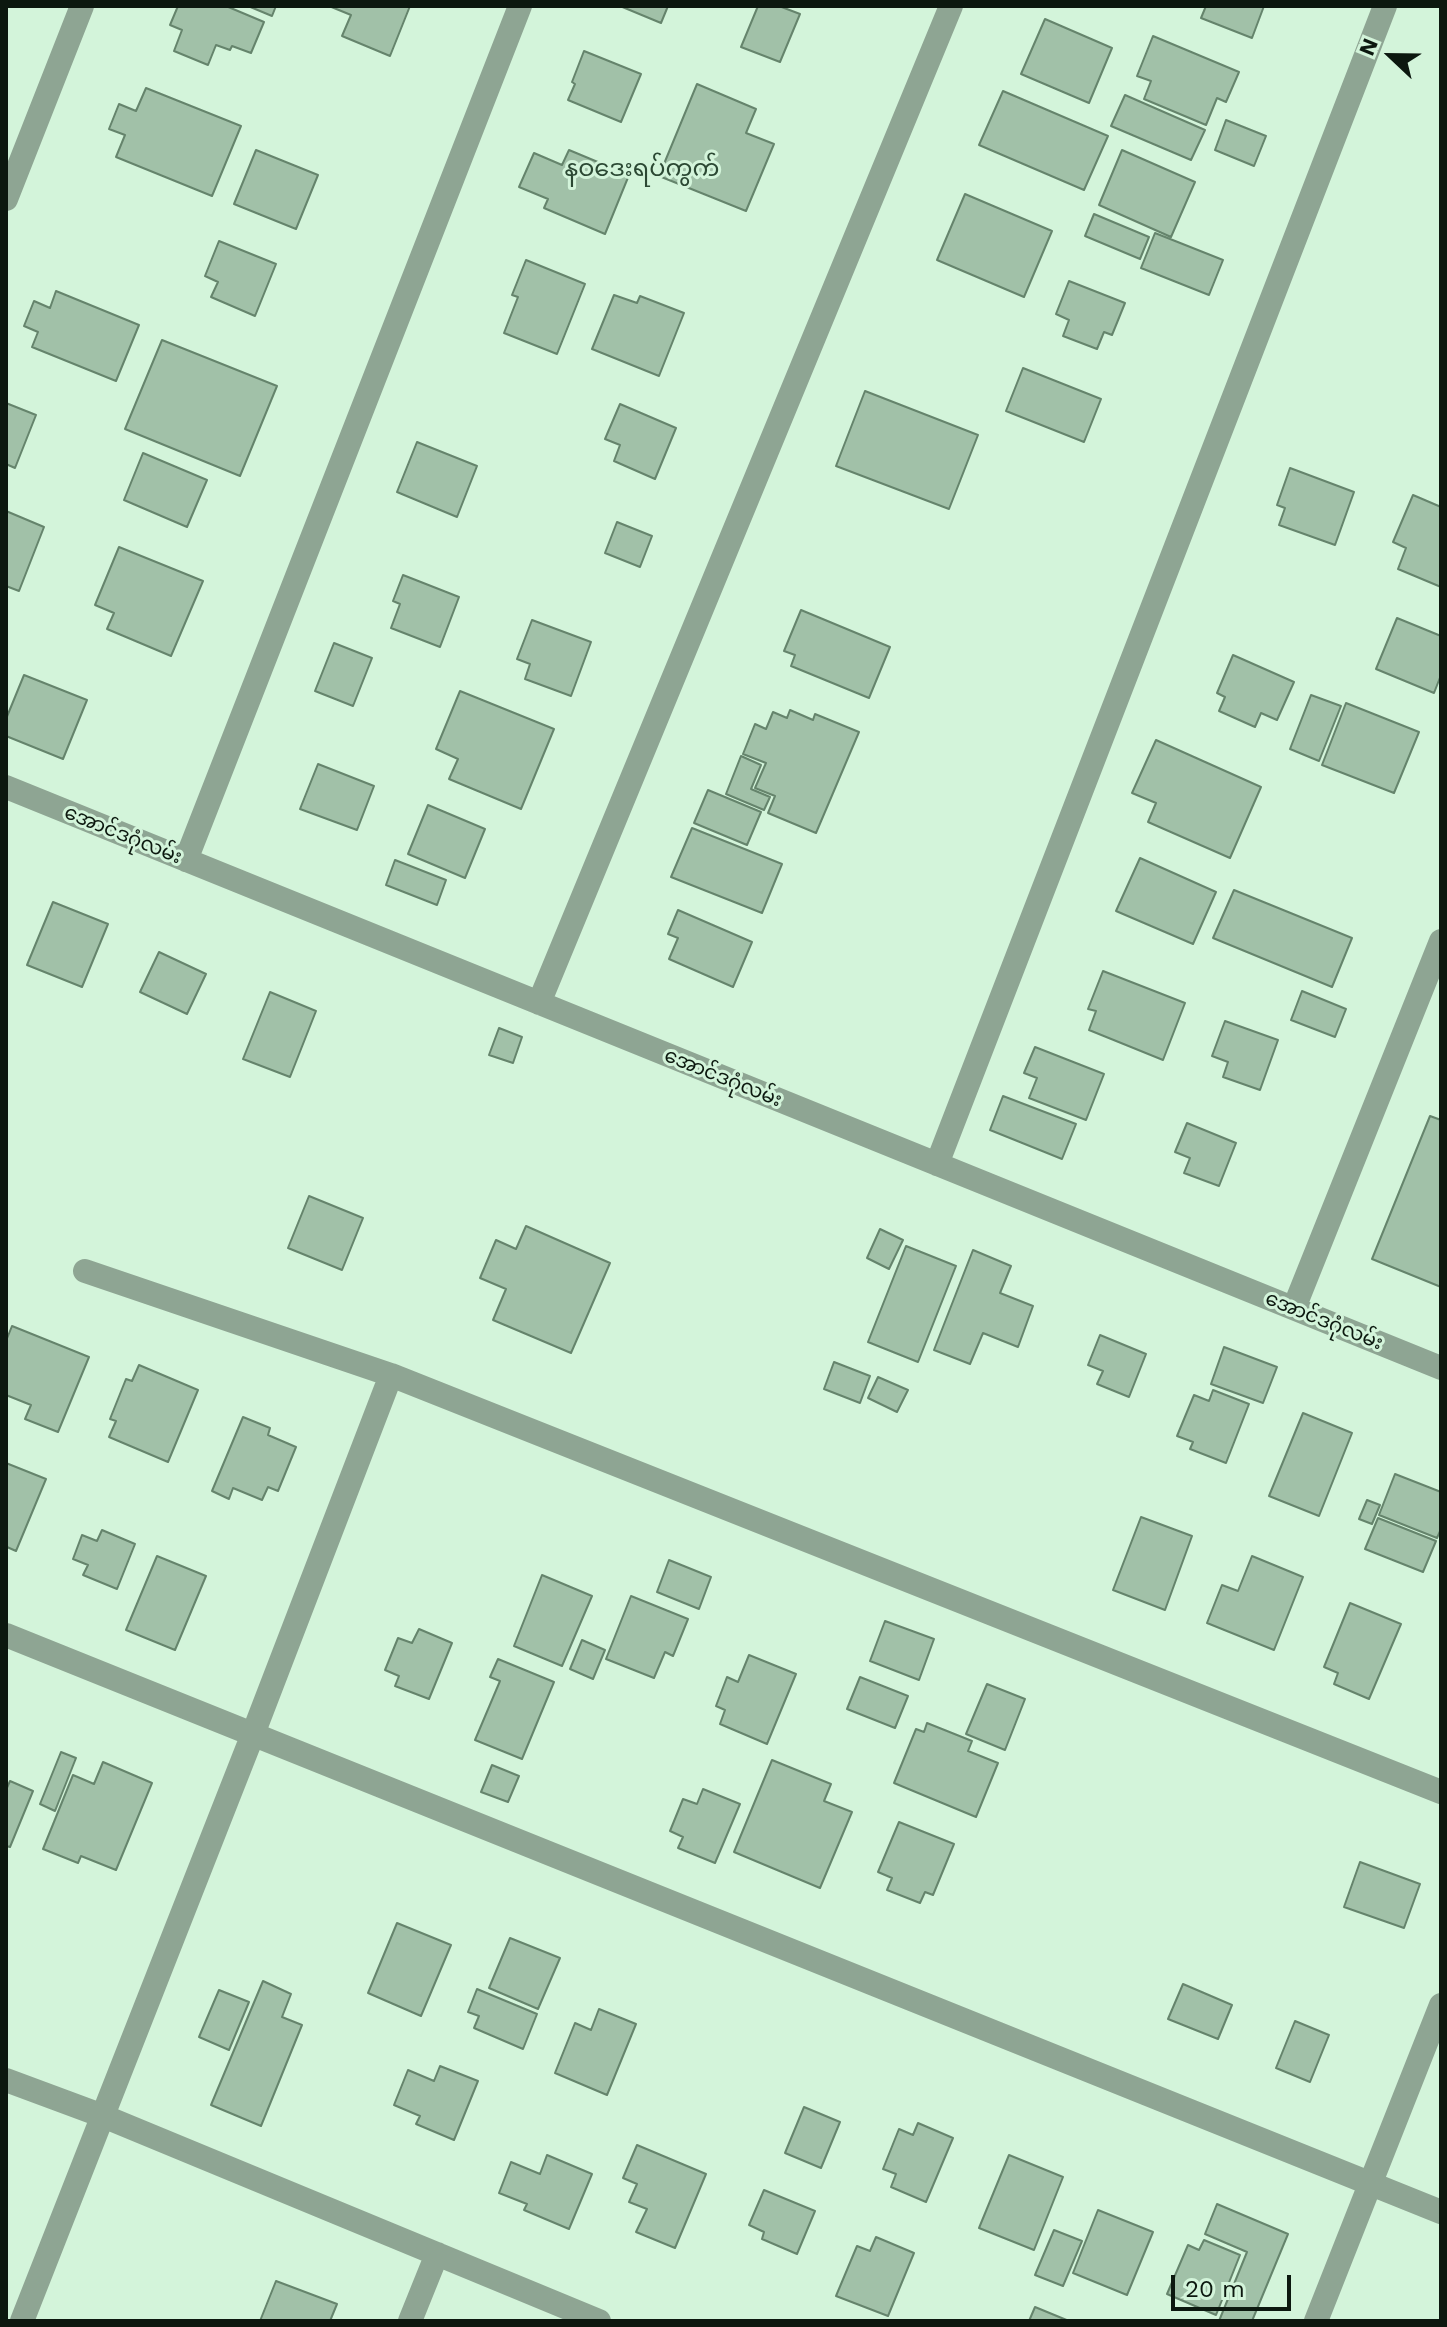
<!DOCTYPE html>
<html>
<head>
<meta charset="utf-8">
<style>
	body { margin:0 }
	#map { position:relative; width:1447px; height:2327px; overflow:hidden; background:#d3f4da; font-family:"Work Sans",sans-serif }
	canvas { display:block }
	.frame { position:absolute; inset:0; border:8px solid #0c180f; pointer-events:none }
	.north { position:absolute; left:1351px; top:16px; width:80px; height:80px; -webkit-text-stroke:6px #d3f4da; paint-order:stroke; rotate:292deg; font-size:22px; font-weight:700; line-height:32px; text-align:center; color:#0c180f }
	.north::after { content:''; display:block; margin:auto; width:28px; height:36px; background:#0c180f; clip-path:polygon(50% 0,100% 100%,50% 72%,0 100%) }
	.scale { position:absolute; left:1171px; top:2275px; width:120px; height:36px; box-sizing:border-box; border:4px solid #0c180f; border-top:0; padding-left:10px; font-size:24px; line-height:28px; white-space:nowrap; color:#0c180f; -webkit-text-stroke:6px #d3f4da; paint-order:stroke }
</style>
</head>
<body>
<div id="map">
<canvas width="1447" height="2327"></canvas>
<div class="frame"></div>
<div class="north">N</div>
<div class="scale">20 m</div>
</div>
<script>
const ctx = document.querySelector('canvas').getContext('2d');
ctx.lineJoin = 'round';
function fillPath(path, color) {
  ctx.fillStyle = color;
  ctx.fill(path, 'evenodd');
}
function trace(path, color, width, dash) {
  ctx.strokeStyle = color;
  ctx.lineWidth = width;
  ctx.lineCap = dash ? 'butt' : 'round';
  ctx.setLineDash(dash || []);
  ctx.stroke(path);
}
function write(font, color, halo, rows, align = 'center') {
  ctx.font = font + ' "Work Sans","Noto Sans Myanmar",sans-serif';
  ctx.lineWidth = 6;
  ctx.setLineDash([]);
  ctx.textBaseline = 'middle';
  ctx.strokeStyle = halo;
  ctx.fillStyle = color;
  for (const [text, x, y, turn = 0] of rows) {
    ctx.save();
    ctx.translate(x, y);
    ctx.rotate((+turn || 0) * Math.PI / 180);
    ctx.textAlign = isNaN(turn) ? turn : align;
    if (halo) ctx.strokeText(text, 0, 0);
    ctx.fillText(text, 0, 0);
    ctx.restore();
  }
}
const building = new Path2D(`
	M178,6h48l38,16 -13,31 -19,-7 -2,4 -14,-5 -8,20 -34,-14 8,-21 -12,-5z
	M248,6h28l-4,10z
	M329,6h81l-20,50 -48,-20 9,-21z
	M620,6h48l-7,17z
	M758,6h21l21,8 -20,48 -39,-15z
	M1206,6h58l-12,32 -51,-20z
	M1045,19l67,29 -23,55 -68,-29z
	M1153,36l86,36 -13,30 -9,-4 -11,27 -62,-26 7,-18 -14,-5z
	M584,51l57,23 -20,48 -53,-22 7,-16 -3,-2z
	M697,84l59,25 -10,24 28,11 -28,67 -87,-35z
	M146,88l95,38 -29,70 -96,-39 9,-22 -16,-6 10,-25 17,7z
	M1003,91l105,45 -24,54 -105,-45z
	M1125,95l80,35 -14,30 -80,-34z
	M1226,120l40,16 -12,30 -39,-16z
	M256,150l62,25 -22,54 -62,-25z
	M569,150l60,25 -24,59 -61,-26 4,-9 -29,-12 15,-34 28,12z
	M1122,150l73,32 -24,55 -72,-32z
	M965,194l87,37 -28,66 -87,-37z
	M1094,214l55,23 -9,22 -55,-23z
	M1155,233l68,27 -14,35 -68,-27z
	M219,241l57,23 -21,52 -44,-19 7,-15 -13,-6z
	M526,260l59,24 -28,70 -53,-21 14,-36 -6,-2z
	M1069,281l56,22 -13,32 -8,-3 -7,17 -34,-13 6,-16 -13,-6z
	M56,291l83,34 -23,56 -84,-34 6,-15 -14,-6 10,-25 16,7z
	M614,295l23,8 3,-7 44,17 -25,63 -67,-27z
	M162,340l115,46 -37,90 -115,-47z
	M1023,368l78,31 -17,43 -78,-31z
	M865,391l113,44 -29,74 -113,-43z
	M6,403l30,12 -21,53 -9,-4z
	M620,404l56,24 -21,51 -41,-18 6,-16 -15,-6z
	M417,442l60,24 -20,51 -60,-25z
	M143,453l64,27 -20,47 -63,-27z
	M1290,468l64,24 -19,53 -56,-20 6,-17 -8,-3z
	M1413,495l28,12v80l-43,-18 8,-21 -13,-6z
	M6,511l38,16 -25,64 -13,-5z
	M617,522l35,14 -12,31 -35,-14z
	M119,547l84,34 -32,75 -64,-27 7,-16 -19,-8z
	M403,575l56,22 -19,50 -49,-19 9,-24 -7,-3z
	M801,610l89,37 -21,51 -78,-32 4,-11 -11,-4z
	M1397,618l44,18v39l-7,18 -58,-24z
	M532,620l59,22 -20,54 -46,-17 5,-15 -13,-5z
	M334,643l38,15 -19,48 -38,-15z
	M1233,655l61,27 -17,38 -16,-7 -6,14 -36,-16 6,-14 -8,-4z
	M24,675l63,25 -24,59 -57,-23v-17z
	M460,691l94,38 -33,80 -72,-30 9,-20 -22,-10z
	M1311,695l30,11 -22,55 -29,-12z
	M1346,703l73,29 -25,61 -72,-28z
	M790,710l23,10 2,-6 44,18 -43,101 -48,-20 7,-17 -20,-8 11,-25 -23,-9 12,-30 11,5 7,-17 14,6z
	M1156,740l105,47 -31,71 -82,-36 8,-19 -24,-10z
	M741,756l20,9 -10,24 19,8 -6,13 -38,-16z
	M318,764l56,22 -17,44 -57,-21z
	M708,790l53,22 -14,33 -53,-22z
	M428,805l57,24 -20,49 -57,-24z
	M692,828l90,36 -20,49 -91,-36z
	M1140,858l76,34 -23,52 -77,-33z
	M395,860l51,20 -9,25 -51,-20z
	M1234,890l118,48 -20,49 -119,-49z
	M53,902l55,22 -26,63 -55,-22z
	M678,910l74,32 -19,45 -64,-28 9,-21 -10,-4z
	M159,952l47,22 -19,40 -47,-22z
	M1103,971l82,32 -22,57 -74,-30 7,-19 -8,-2z
	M1302,991l44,18 -11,28 -44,-17z
	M270,992l46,19 -26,66 -47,-18z
	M1225,1021l53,19 -18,50 -37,-13 5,-15 -16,-6z
	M499,1028l23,9 -9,26 -24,-8z
	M1035,1047l69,27 -18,46 -57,-22 8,-20 -13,-5z
	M1003,1096l73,28 -14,35 -72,-29z
	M1430,1116l11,4v167l-69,-28z
	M1187,1123l49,20 -17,43 -35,-13 6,-15 -15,-6z
	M309,1196l54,22 -21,52 -54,-22z
	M526,1226l84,37 -39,90 -78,-33 13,-31 -26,-11 16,-38 20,9z
	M880,1229l23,11 -14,29 -22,-11z
	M906,1246l50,20 -38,96 -50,-20z
	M973,1250l38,16 -11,27 33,13 -15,41 -35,-14 -13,31 -36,-14z
	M12,1326l77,31 -31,75 -33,-13 6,-14 -25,-10v-54z
	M1100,1335l46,19 -17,43 -32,-13 6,-13 -15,-6z
	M1224,1347l53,20 -14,36 -52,-19z
	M834,1362l36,14 -10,27 -36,-14z
	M139,1365l59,25 -30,72 -59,-25 7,-16 -6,-2 16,-40 6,2z
	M878,1377l30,13 -11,22 -29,-14z
	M1213,1390l36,14 -23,59 -36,-14 3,-7 -16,-6 17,-41 15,6z
	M1303,1413l49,20 -33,83 -50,-20z
	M243,1417l27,11 -2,7 28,12 -18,44 -10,-4 -6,13 -29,-12 -4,11 -17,-8z
	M6,1463l40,16 -30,72 -9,-4 -1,2z
	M1395,1474l46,18v37l-4,9 -58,-23z
	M1367,1500l13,5 -8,19 -13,-5z
	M1141,1517l51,19 -27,74 -52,-20z
	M1378,1518l58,23 -13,31 -58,-23z
	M102,1530l33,14 -18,45 -34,-14 5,-10 -15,-6 9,-24 15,6z
	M157,1556l49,20 -31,74 -49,-20z
	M1252,1556l51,21 -29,73 -67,-27 15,-38 16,6z
	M669,1560l42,17 -12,32 -42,-17z
	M542,1575l50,21 -30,70 -48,-20z
	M631,1596l57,23 -15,37 -8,-4 -11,26 -48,-19z
	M1350,1603l51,21 -32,75 -35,-15 4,-11 -14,-6z
	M885,1621l49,18 -15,41 -49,-19z
	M419,1629l33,14 -23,56 -34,-13 4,-10 -14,-6 13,-32 14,5z
	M582,1640l23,10 -12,29 -23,-10z
	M749,1655l47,19 -29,70 -47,-20 5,-14 -9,-4 11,-29 11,5z
	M498,1659l56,23 -32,77 -47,-19 25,-59 -10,-4z
	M860,1677l48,19 -13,32 -48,-19z
	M987,1684l38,15 -20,51 -39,-16z
	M927,1723l45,18 -4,10 30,12 -22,54 -82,-34 22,-54 8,3z
	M61,1752l15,6 -21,53 -15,-7z
	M772,1760l59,24 -7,17 28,11 -32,76 -86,-36z
	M103,1762l49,21 -36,87 -35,-14 -3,7 -35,-14 30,-74 21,9z
	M492,1765l27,11 -11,26 -27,-10z
	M10,1781l23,10 -23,56 -4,-1v-56z
	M703,1789l37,15 -25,59 -37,-15 5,-11 -13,-6 13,-32 14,5z
	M899,1822l55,22 -21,51 -8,-3 -5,11 -33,-13 5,-12 -14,-6z
	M1360,1862l60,22 -16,44 -60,-21z
	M397,1923l54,22 -30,71 -53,-23z
	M510,1938l50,20 -22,51 -49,-21z
	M263,1981l28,13 -9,23 20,8 -41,101 -50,-21z
	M1183,1984l49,21 -14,34 -50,-20z
	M477,1989l60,25 -14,35 -49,-21 5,-12 -11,-4z
	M219,1990l30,12 -20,48 -30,-13z
	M599,2009l37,15 -29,71 -52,-22 20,-50 16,7z
	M1295,2021l34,14 -19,47 -34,-14z
	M440,2066l38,15 -24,59 -38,-16 4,-8 -26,-11 14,-35 26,11z
	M804,2107l36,15 -19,46 -36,-15z
	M918,2123l35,15 -27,64 -35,-15 5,-13 -13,-5 16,-40 14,6z
	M637,2145l69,29 -31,74 -39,-16 11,-23 -18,-7 8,-18 -14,-6z
	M547,2155l45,19 -23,55 -45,-19 3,-6 -28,-11 12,-31 29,12z
	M1009,2155l54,22 -29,73 -55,-22z
	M764,2190l51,21 -18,43 -35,-15 2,-7 -15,-7z
	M1217,2204l71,30 -36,87h-33l28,-69 -42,-18z
	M1098,2210l55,22 -26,63 -54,-22z
	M1054,2230l28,11 -19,45 -28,-11z
	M876,2237l38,16 -26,63 -52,-20 21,-50 13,5z
	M1204,2240l36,15 -24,60 -49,-21 21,-49 11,5z
	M276,2281l61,23 -7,17h-70z
	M1035,2307l34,14h-40z`);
const street = new Path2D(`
	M6,199l76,-193
	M6,787l1435,581
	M186,860l334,-854
	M539,1003l412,-997
	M937,1164l448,-1158
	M85,1271l306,104 1050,417
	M1294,1308l147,-367
	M6,1635l1435,577
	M6,2080l97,36 496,205
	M22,2321l231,-587 138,-359
	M410,2321l27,-67
	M1316,2321l125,-316`);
const streetNames = [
	["အောင်ဒဂုံလမ်း",123,835,22],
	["အောင်ဒဂုံလမ်း",723,1078,22],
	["အောင်ဒဂုံလမ်း",1324,1321,22]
];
const quarterNames = [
	["နဝဒေးရပ်ကွက်",642,169]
];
fillPath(building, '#a1c1a8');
trace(building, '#65846c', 2);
trace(street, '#8ea593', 24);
write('20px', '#0c180f', '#d3f4da', streetNames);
write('24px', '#2b4833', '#d3f4da', quarterNames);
</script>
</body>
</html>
